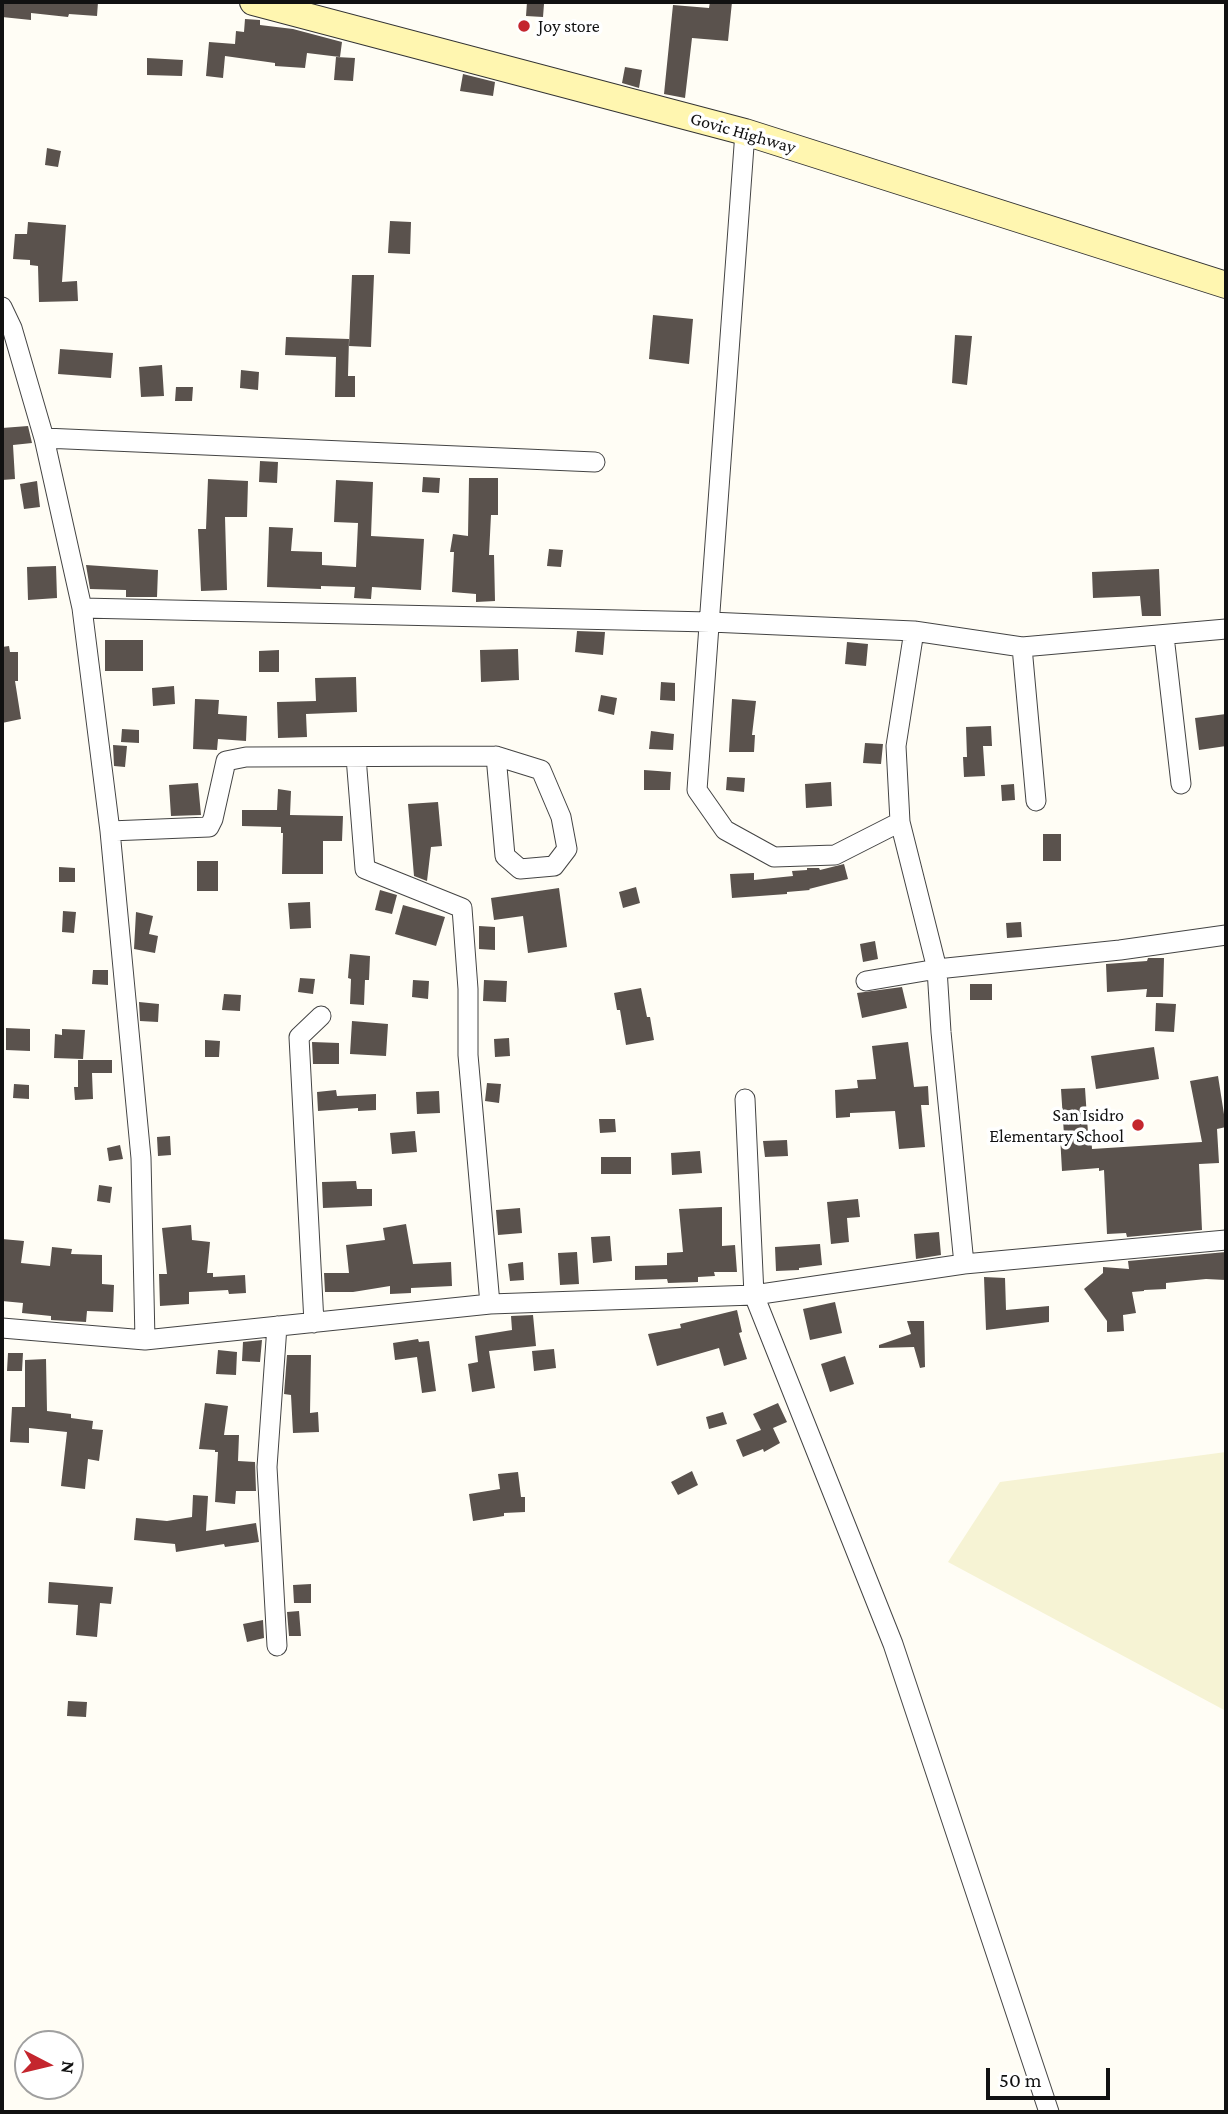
<!DOCTYPE html>
<html>
<head>
<meta charset="utf-8">
<style>
	body { margin:0 }
	#map { position:relative; width:1228px; height:2114px; overflow:hidden; background:#fffdf5; font-family:"Crimson Pro",serif }
	canvas { display:block }
	.frame { position:absolute; inset:0; border:4px solid #111; pointer-events:none }
	.north { position:absolute; left:14px; top:2030px; width:70px; height:70px; box-sizing:border-box; background:#fff; border:2px solid #a0a0a0; border-radius:50%; rotate:97deg; font-size:19px; font-weight:700; line-height:28px; text-align:center; color:#111 }
	.north::after { content:''; display:block; margin:auto; width:24px; height:32px; background:#c4262e; clip-path:polygon(50% 0,100% 100%,50% 72%,0 100%) }
	.scale { position:absolute; left:986px; top:2068px; width:124px; height:32px; box-sizing:border-box; border:4px solid #111; border-top:0; padding-left:9px; font-size:21px; line-height:24px; white-space:nowrap; color:#111; -webkit-text-stroke:5px #fff; paint-order:stroke }
</style>
</head>
<body>
<div id="map">
<canvas width="1228" height="2114"></canvas>
<div class="frame"></div>
<div class="north">N</div>
<div class="scale">50 m</div>
</div>
<script>
const ctx = document.querySelector('canvas').getContext('2d');
ctx.lineJoin = 'round';
function fillPath(path, color) {
  ctx.fillStyle = color;
  ctx.fill(path, 'evenodd');
}
function trace(path, color, width, dash) {
  ctx.strokeStyle = color;
  ctx.lineWidth = width;
  ctx.lineCap = dash ? 'butt' : 'round';
  ctx.setLineDash(dash || []);
  ctx.stroke(path);
}
function write(font, color, halo, rows, align = 'center') {
  ctx.font = font + ' "Crimson Pro",serif';
  ctx.lineWidth = 7;
  ctx.setLineDash([]);
  ctx.textBaseline = 'middle';
  ctx.strokeStyle = halo;
  ctx.fillStyle = color;
  for (const [text, x, y, turn = 0] of rows) {
    ctx.save();
    ctx.translate(x, y);
    ctx.rotate((+turn || 0) * Math.PI / 180);
    ctx.textAlign = isNaN(turn) ? turn : align;
    if (halo) ctx.strokeText(text, 0, 0);
    ctx.fillText(text, 0, 0);
    ctx.restore();
  }
}
const farmland = new Path2D(`
	M1226,1452v259l-278,-149 52,-80z`);
const building = new Path2D(`
	M2,2h96l-1,14 -28,-2 -1,3 -37,-4v7l-29,-3z
	M527,2l17,2 -1,13 -17,-1z
	M710,2h22l-4,39 -36,-3 -7,60 -21,-4 9,-89 36,3z
	M245,19l15,1v5l33,4 49,13 -2,15 -33,-4 -2,15 -30,-2v-3l-50,-7 -2,22 -17,-2 3,-34 26,2 1,-13 8,1z
	M336,57l19,1 -2,23 -19,-1z
	M147,58l36,2 -1,16 -35,-1z
	M625,67l17,3 -3,18 -17,-5z
	M463,74l32,8 -2,14 -33,-5z
	M47,148l14,3 -3,16 -13,-2z
	M390,221l21,1 -1,32 -22,-1z
	M28,222l38,3 -4,57 15,-1 1,20 -39,1 -1,-36 -8,-1v-5l-17,-1 2,-25h12z
	M352,275h22l-3,72 -22,-1z
	M653,315l40,4 -4,45 -40,-5z
	M955,335l17,1 -5,49 -15,-2z
	M286,337l63,2 -1,37h7v21h-20l1,-40 -51,-2z
	M60,349l53,4 -2,25 -53,-4z
	M162,365l2,31 -23,1 -2,-30z
	M241,370l18,2 -1,18 -18,-2z
	M176,387h17l-1,14h-17z
	M28,426l4,17 -19,2 2,34 -13,1v-52z
	M260,461l18,1 -1,21 -18,-1z
	M423,477l17,1 -1,15 -17,-1z
	M469,478h29v37h-7l-2,40h5l1,46 -19,1v-8l-24,-2 2,-40h-4l3,-18 15,2z
	M208,479l40,2 -1,36h-22l2,73 -26,1 -3,-62h8z
	M336,480l37,2 -2,54 53,3 -3,51 -49,-3 -1,12 -17,-1 1,-11 -34,-1v3l-54,-2 2,-60 24,1 -2,23 31,1v13l34,2 2,-44 -24,-1z
	M37,481l3,26 -16,2 -4,-25z
	M549,549l14,1 -2,17 -14,-1z
	M86,565l72,5 -1,27h-31v-7l-36,-1z
	M56,566l1,32 -29,2 -1,-33z
	M1159,569l2,47h-19l-2,-20 -47,2 -1,-26z
	M577,631l28,1 -2,23 -28,-3z
	M105,640h38v31h-38z
	M847,642l21,2 -2,22 -21,-2z
	M9,646l1,6h8v29h-3l6,38 -19,4v-76z
	M518,649l1,31 -38,2 -1,-32z
	M279,650v22h-20v-21z
	M356,677l1,35 -51,2 1,23 -29,1 -1,-36 39,-1 -1,-23z
	M661,682l14,1v18l-15,-1z
	M174,686l1,18 -22,2 -1,-18z
	M601,695l16,3 -3,17 -16,-4z
	M195,699l24,1 -1,14 29,2 -1,25 -28,-2 -1,11 -24,-1z
	M732,699l24,2 -4,34h3l-1,17h-25z
	M1226,714v32l-27,4 -4,-32z
	M991,726l1,20h-9l2,30 -21,1 -1,-20h4l-1,-30z
	M122,729l17,1v13l-18,-1z
	M651,731l23,3 -1,16 -24,-1z
	M865,743l18,1 -2,20 -18,-1z
	M113,745l14,1 -2,21 -11,-1z
	M644,770l27,2 -1,18h-26z
	M727,777l18,1 -1,14 -18,-2z
	M831,782l1,24 -26,2 -1,-24z
	M198,783l3,32 -30,1 -2,-31z
	M1014,784l1,16 -13,1 -1,-16z
	M278,789l13,2 -1,24 53,1 -1,25h-19v33h-41l1,-41h-2v-6l-39,-1v-16h35z
	M438,802l4,44 -11,1 -4,34 -13,-5 -6,-72z
	M1043,834h18v27h-18z
	M197,861h21v30h-21z
	M844,864l4,15 -39,10 1,1 -23,2v2l-55,4 -2,-24 24,-1v7l39,-4 -1,-5 15,-1v-2h12l1,2z
	M59,867l16,1v14h-16z
	M636,887l4,16 -17,5 -4,-16z
	M559,888l8,59 -39,6 -5,-37 -29,4 -3,-22z
	M380,890l17,5 -5,19 -17,-4z
	M310,902l1,26 -21,1 -2,-26z
	M403,905l42,12 -9,29 -41,-12z
	M63,911l13,1 -2,21 -12,-1z
	M136,912l17,4 -4,18 9,2 -3,17 -21,-4z
	M1021,922l1,15 -15,1 -1,-15z
	M479,926l16,1v23l-16,-1z
	M875,941l3,18 -15,3 -3,-18z
	M350,954l20,2 -1,24h-4l-1,25 -14,-1 1,-25 -3,-1z
	M1148,958h16l-1,39h-17l1,-8 -40,3 -1,-28 41,-3z
	M93,970h15v15l-16,-1z
	M300,978l15,1 -2,15 -15,-2z
	M413,980l16,1 -1,18 -16,-2z
	M484,980l23,1 -1,21 -23,-1z
	M970,984h22v16h-22z
	M902,987l5,21 -45,10 -5,-25z
	M641,988l6,29h3l4,23 -28,5 -6,-35h-3l-3,-17z
	M224,994l17,1 -1,16 -18,-1z
	M139,1002l20,2 -1,18 -18,-1z
	M1156,1003l20,1 -2,28 -19,-1z
	M352,1021l36,3 -2,32 -36,-2z
	M6,1028l24,1v22l-24,-1z
	M62,1029l23,1 -2,29 -29,-1 1,-24 7,1z
	M509,1038l1,18 -15,1 -1,-18z
	M205,1040l15,1 -1,16h-14z
	M312,1042l27,1v21h-26z
	M908,1042l6,45 14,-1 1,19h-8l4,42 -26,2 -4,-38 -45,2v4l-14,1 -1,-28 23,-2 -1,-8 19,-1 -4,-33z
	M1154,1047l5,32 -63,10 -5,-33z
	M78,1060h34v13h-20l1,26 -18,1 -1,-13h4z
	M1218,1076l8,51 -9,2 2,34 -20,1 3,66 -75,7 -1,-4 -19,1 -3,-64 -5,1v-3l-37,3 -2,-36h4l-3,-46 24,-1 3,45h3l1,16 110,-7 -12,-61z
	M487,1083l14,1 -2,19 -14,-2z
	M14,1084l15,1v14l-16,-1z
	M336,1090l1,6 39,-2v16l-18,1v-3l-40,3 -1,-19z
	M439,1091l1,22 -23,1 -1,-22z
	M599,1119h16l1,13 -16,1z
	M415,1131l2,21 -25,2 -2,-21z
	M170,1136l1,19 -13,1 -1,-19z
	M787,1140l1,16 -23,1 -2,-16z
	M120,1145l3,14 -14,2 -2,-13z
	M700,1151l2,22 -30,2 -1,-22z
	M601,1157h30v17h-30z
	M356,1181l1,8h15v17l-49,2 -1,-26z
	M99,1185l13,2 -2,16 -13,-2z
	M858,1199l2,18 -13,1 2,24 -18,2 -4,-42z
	M722,1207v39l13,-1 2,27h-23l1,4 -17,1v5l-30,1 -1,-4 -32,1v-14l32,-1v-12l16,-1 -4,-43z
	M520,1208l2,25 -24,2 -2,-25z
	M406,1224l7,40 38,-2 1,24 -41,2v5l-21,1v-8l-37,6h-28l-1,-19h25l-3,-28 39,-5 -2,-12z
	M191,1225l1,15 18,2 -3,31h6v4l32,-2 1,18 -17,1 -1,-4 -39,2v12l-29,2 -1,-32h8l-5,-46z
	M939,1232l2,23 -25,4 -2,-25z
	M610,1236l2,25 -19,2 -2,-26z
	M2,1239l22,2 -3,22 29,3 2,-19 20,2 -1,5 31,1v29l12,1 -1,27 -26,-1 -1,11 -35,-2v-4l-29,-3 1,-10 -21,-2z
	M820,1244l2,21 -23,3v2l-23,1 -1,-24z
	M577,1252l2,32 -19,1 -2,-32z
	M1226,1252v28l-20,-1 -40,4v6l-22,1v1l-12,1 4,21 -13,2 1,16 -17,1v-11l-23,-32 19,-16v-6l26,2 -1,-8z
	M523,1262l1,18 -14,1 -2,-17z
	M984,1277l21,1 1,32 43,-4v16l-63,8z
	M835,1302l7,31 -32,7 -7,-31z
	M737,1310l5,22 -3,1 8,26 -23,7 -5,-18 -62,18 -9,-32 33,-6 -1,-4z
	M533,1315l3,31 -47,5 6,37 -23,4 -4,-28 10,-2 -3,-26 37,-6 -1,-14z
	M907,1321h17l1,46 -5,1 -6,-21 -35,1v-3l32,-11z
	M418,1339l1,3 10,-1 7,50 -14,2 -5,-36 -22,3 -2,-17z
	M262,1340l-2,22 -18,-1 1,-19z
	M554,1349l2,19 -22,3 -2,-20z
	M218,1350l19,2 -1,23 -20,-1z
	M8,1353h15l-1,18h-15z
	M287,1355h24l-1,58 8,-1 1,20 -26,1 -2,-38 -7,-1z
	M845,1356l9,28 -24,8 -9,-28z
	M46,1359l1,52 24,3v4l22,3 -1,8 11,1 -4,31 -11,-2 -3,30 -24,-3 6,-54 -38,-4v15l-19,-1 2,-35h13v-47z
	M205,1403l23,3 -4,29h15l-1,26 17,1 1,29h-20l-1,13 -20,-2 3,-50h-3v-2l-16,-1z
	M778,1403l9,19 -14,6 7,15 -16,9 -1,-3 -20,8 -7,-17 25,-10 -8,-16z
	M723,1412l4,12 -18,5 -3,-12z
	M692,1471l6,14 -20,10 -7,-13z
	M518,1472l3,25h4v15l-21,1v3l-31,5 -4,-27 31,-5 -2,-15z
	M193,1495l15,1 -2,35 50,-8 3,19 -34,5 -1,-3 -48,8 -1,-8 -41,-4 2,-22 31,3 25,-4z
	M49,1582l64,5 -2,17 -11,-1 -3,34 -21,-2 2,-30 -30,-2z
	M311,1584v19h-17l-1,-18z
	M299,1611l2,25h-12l-2,-24z
	M263,1620l1,18 -17,4 -4,-18z
	M68,1701l19,1 -1,15 -19,-1z`);
const street = new Path2D(`
	M745,132l-48,658 28,40 49,27 61,-2 65,-33
	M2,307l10,21 32,110 38,170 28,223 31,327 4,182
	M44,438l551,24
	M82,608l628,14 204,9 108,16 204,-18
	M914,631l-18,115 4,76 37,147 4,63 23,232
	M1164,636l17,148
	M1022,647l14,154
	M356,757l9,112 97,39 6,81v66l22,249
	M110,831l99,-4 4,-8 13,-58 20,-4 250,-1 45,14 20,47 6,32 -13,17 -34,3 -15,-13 -9,-100
	M866,981l71,-12 183,-19 106,-15
	M745,1099l9,196 139,349 156,468
	M314,1323l-15,-286 22,-21
	M2,1328l143,12 345,-36 264,-9 210,-31 262,-24
	M277,1646l-10,-179 10,-141`);
const secondary = new Path2D(`
	M253,2l492,130 481,153`);
const markers = [
	[524,26,7,"#c4262e"],
	[1138,1125,7,"#c4262e"]
];
const poiNames = [
	["Joy store",538,26],
	["San Isidro",1124,1115,"right"],
	["Elementary School",1124,1136,"right"]
];
const streetNames = [
	["Govic Highway",743,133,16]
];
fillPath(farmland, '#f6f3d4');
fillPath(building, '#5a524d');
trace(street, '#444', 21);
trace(secondary, '#333', 28);
trace(street, '#fff', 19);
trace(secondary, '#fff6b0', 26);
for (const [x, y, r, color] of markers) {
  const dot = new Path2D();
  dot.arc(x, y, r, 0, 2 * Math.PI);
  ctx.fillStyle = color;
  ctx.fill(dot);
  trace(dot, '#fff', 2.5);
}
write('18px', '#111', '#fff', poiNames, 'left');
write('18px', '#111', '#fff', streetNames);
</script>
</body>
</html>
